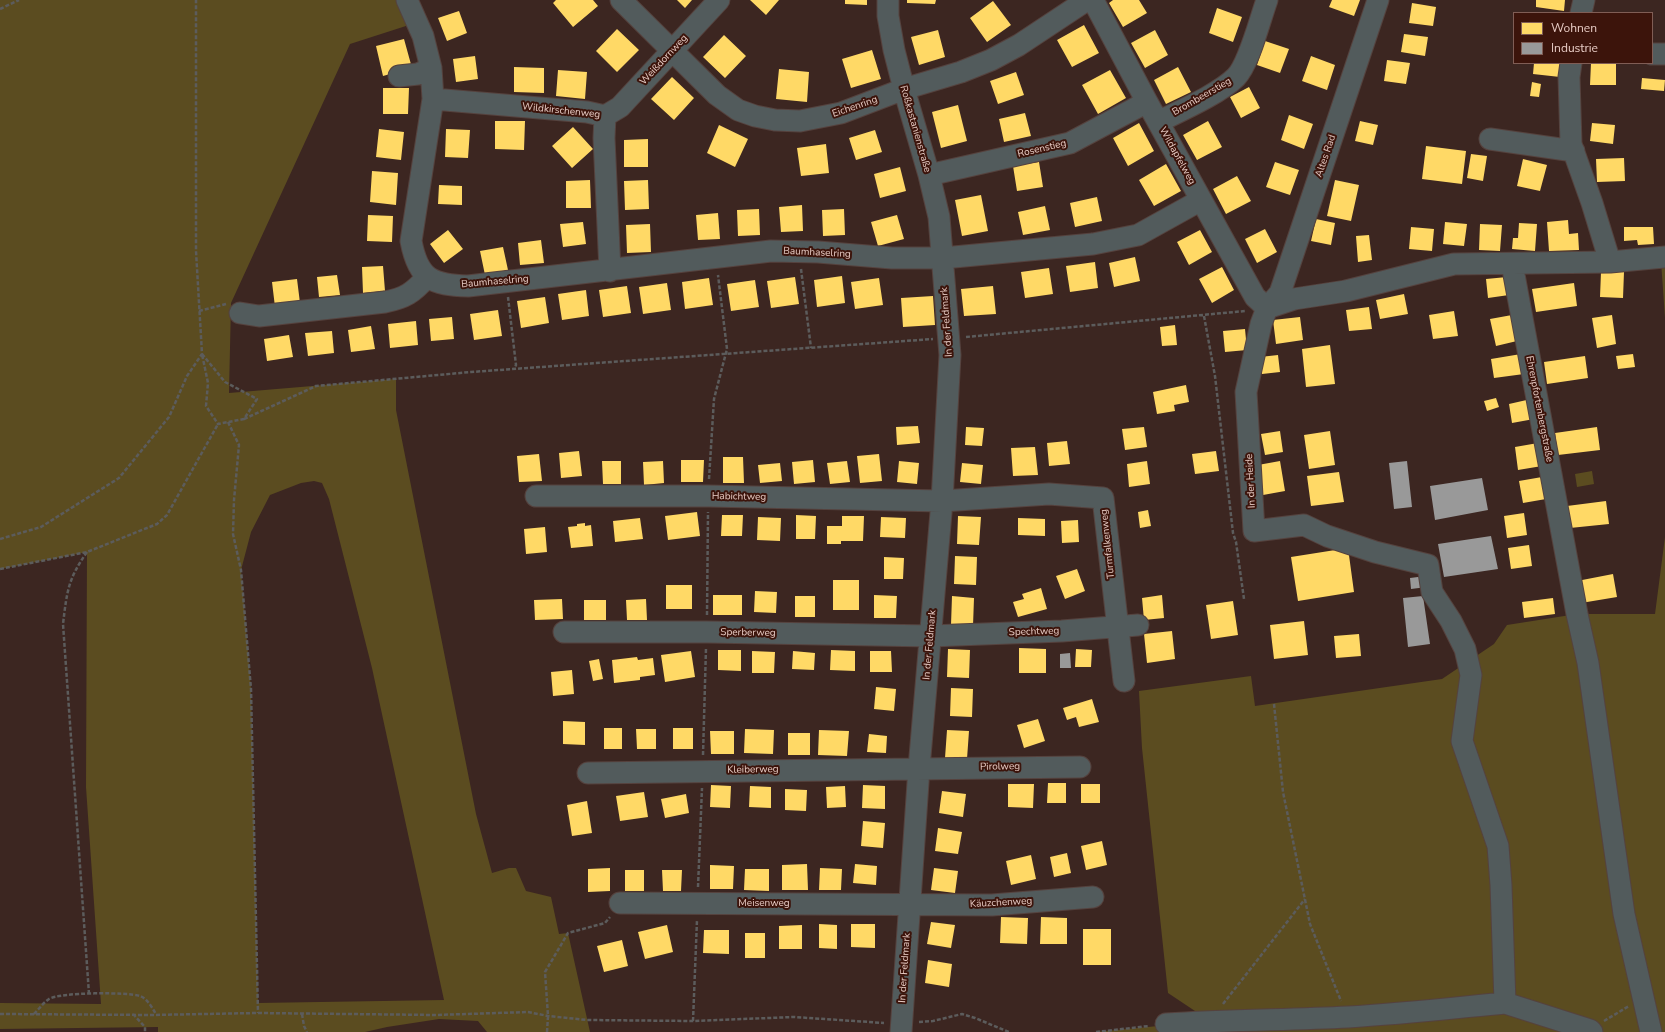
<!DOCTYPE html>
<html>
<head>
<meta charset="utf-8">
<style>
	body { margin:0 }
	#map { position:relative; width:1665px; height:1032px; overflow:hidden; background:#3c2621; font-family:"Nunito Sans",sans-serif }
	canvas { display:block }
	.legend { position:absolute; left:1513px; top:12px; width:140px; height:52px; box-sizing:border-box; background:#3c140b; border:1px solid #805d55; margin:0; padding:5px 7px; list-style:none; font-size:12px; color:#e7cbc4 }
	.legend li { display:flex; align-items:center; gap:8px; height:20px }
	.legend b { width:20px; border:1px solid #805d55 }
</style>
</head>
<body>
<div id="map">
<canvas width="1665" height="1032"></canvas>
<ul class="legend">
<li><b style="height:11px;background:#ffd966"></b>Wohnen</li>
<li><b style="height:11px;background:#999"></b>Industrie</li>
</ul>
</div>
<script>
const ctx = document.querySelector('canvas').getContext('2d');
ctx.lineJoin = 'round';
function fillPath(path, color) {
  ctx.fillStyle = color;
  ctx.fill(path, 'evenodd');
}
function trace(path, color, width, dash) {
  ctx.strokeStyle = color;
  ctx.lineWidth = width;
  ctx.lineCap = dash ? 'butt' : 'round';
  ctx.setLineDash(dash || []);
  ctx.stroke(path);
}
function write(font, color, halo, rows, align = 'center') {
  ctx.font = font + ' "Nunito Sans",sans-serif';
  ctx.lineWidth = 4;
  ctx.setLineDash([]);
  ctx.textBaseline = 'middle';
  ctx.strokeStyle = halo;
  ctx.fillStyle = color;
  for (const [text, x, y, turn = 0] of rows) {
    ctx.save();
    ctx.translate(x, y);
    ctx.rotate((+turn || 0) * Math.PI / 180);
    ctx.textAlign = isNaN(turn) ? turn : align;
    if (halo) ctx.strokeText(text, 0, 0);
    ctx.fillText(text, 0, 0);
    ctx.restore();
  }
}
const green = new Path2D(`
	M0,0h396l13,25 -59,19 -119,259 -2,90 167,-14v31l80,404 16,59 17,-5h7l10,23 25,6 8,37 9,-1 22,99h-103l-9,-11 -39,-2 -52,8 -22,5h-207v-5l-158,2v-26l101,1 -15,-217 1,-235 -87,17zM314,481l8,2 7,16 43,169 72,332 -186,3 -7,-314 -10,-119 10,-38 19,-37 31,-12z
	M1661,261h4v57z
	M1592,471l2,13 -17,3 -2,-13z
	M1665,537v495h-569l114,-11 -42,-28 -26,-245 -3,-57 112,-15 4,30 187,-27 52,-35 13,-19 70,-11h78z`);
const homes = new Path2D(`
	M556,0h37l5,6 -25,21 -20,-24z
	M677,0h15l-7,8z
	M750,0h29l-13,15z
	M845,0h22v5l-22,-1z
	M907,0h29l-1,4 -28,-1z
	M1113,0h26l8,13 -24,14 -14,-24z
	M1332,0h28l-6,16 -25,-9z
	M1536,0h29l-1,11 -28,-4z
	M993,1l18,24 -24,17 -17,-24z
	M1412,3l24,4 -3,19 -24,-3z
	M1217,8l25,9 -9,25 -24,-9z
	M459,11l8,22 -20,8 -9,-23z
	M1084,25l15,28 -27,14 -15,-27z
	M617,29l22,21 -22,22 -21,-21z
	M938,30l7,27 -26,8 -8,-28z
	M1155,30l13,25 -23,13 -14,-25z
	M1404,34l24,3 -3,19 -24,-4z
	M724,35l22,21 -21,22 -22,-21z
	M404,39l8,29 -29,8 -7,-30z
	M1265,41l24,8 -9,24 -23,-8z
	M872,50l9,29 -30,9 -9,-29z
	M475,56l3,23 -22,3 -3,-23z
	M1311,56l24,9 -8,25 -25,-9z
	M1387,60l23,3 -4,21 -22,-3z
	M1534,63h27l-1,14 -27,-3z
	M1591,63h25v22h-26z
	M514,67l30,1v25l-30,-1z
	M1178,67l13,25 -25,12 -12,-24z
	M779,69l30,3 -2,30 -31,-3z
	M558,70l29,2 -2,27 -29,-3z
	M1110,70l16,28 -28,16 -16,-29z
	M1016,72l8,23 -26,9 -8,-23z
	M672,77l22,21 -20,22 -23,-21z
	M1642,78l23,2 -1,11 -23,-2z
	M1532,82l9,2 -2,13 -9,-1z
	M1249,87l11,21 -19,10 -11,-21z
	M383,88h26l-1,26h-25z
	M958,105l9,36 -26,7 -9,-36z
	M1025,113l6,23 -27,6 -5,-23z
	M1289,115l24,9 -9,25 -23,-9z
	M495,121h30l-1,29 -29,-1z
	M1208,121l14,26 -25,13 -14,-25z
	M1360,121l18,4 -5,20 -18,-4z
	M1139,123l15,28 -26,15 -15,-28z
	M1592,123l23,2 -2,19 -23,-3z
	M719,125l29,14 -13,28 -28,-14z
	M573,127l20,22 -21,19 -20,-22z
	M379,129l25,3 -3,28 -25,-3z
	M446,129l24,1 -2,28 -23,-1z
	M875,130l7,22 -26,8 -7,-22z
	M648,139v28h-24v-27z
	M826,144l3,29 -28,3 -4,-28z
	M1426,146l40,5 -4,33 -40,-5z
	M1471,154l16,2 -4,25 -16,-3z
	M1624,158l1,23 -28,1 -1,-23z
	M1523,159l24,6 -7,26 -23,-5z
	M1039,162l4,25 -26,4 -4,-25z
	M1275,162l24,8 -9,25 -24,-8z
	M1166,164l15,27 -27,15 -15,-26z
	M900,167l6,24 -26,7 -6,-24z
	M372,171l26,2 -2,32 -26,-3z
	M1237,176l14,25 -25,13 -13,-25z
	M590,180l1,28h-25v-27z
	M648,180l1,29 -24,1 -1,-29z
	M1335,180l24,5 -8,36 -24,-5z
	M439,185l23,1v19l-24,-1z
	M981,195l7,36 -26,5 -7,-36z
	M1097,197l5,24 -27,6 -5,-24z
	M802,205l1,26 -22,1 -2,-25z
	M1045,206l5,24 -27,5 -5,-23z
	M759,209l1,26 -22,1 -1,-26z
	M844,209l1,26 -22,1 -1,-26z
	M718,213l2,26 -22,1 -2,-25z
	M368,215l25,1 -1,26 -25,-1z
	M897,215l7,24 -26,7 -7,-24z
	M1316,219l19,4 -4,22 -20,-4z
	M1568,220l1,14 9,-1 1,17 -30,1 -2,-29z
	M583,222l3,22 -23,3 -3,-23z
	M1445,222l22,2 -3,22 -21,-2z
	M1519,223l18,1 -2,27 -23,-2 1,-11h5z
	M650,224l1,28 -24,1 -1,-28z
	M1480,224l22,1 -2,26 -21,-1z
	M1411,227l23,2 -2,22 -23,-2z
	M1624,227h29l1,17 -16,1 -1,-5 -13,1z
	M1265,229l12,23 -20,11 -12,-24z
	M448,230l15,19 -19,14 -14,-19z
	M1200,230l12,22 -23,13 -12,-23z
	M1369,235l3,25 -14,2 -2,-26z
	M541,240l3,23 -24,2 -2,-22z
	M503,247l5,23 -23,5 -5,-24z
	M1135,257l5,24 -26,6 -5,-24z
	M1095,262l3,26 -28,4 -4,-26z
	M383,266l2,25 -22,2 -1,-26z
	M1222,267l12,23 -22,13 -13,-24z
	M1049,268l4,26 -28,4 -4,-26z
	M1601,272h23l-1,26 -23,-1z
	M337,275l3,20 -21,2 -2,-20z
	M842,276l3,27 -28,4 -3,-27z
	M795,277l4,27 -28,4 -4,-27z
	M1507,277l2,18 -21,3 -2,-19z
	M709,278l4,27 -28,4 -3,-27z
	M879,278l4,27 -28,4 -4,-27z
	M297,279l3,24 -25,4 -3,-25z
	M755,280l4,27 -28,4 -4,-27z
	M667,283l4,27 -28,4 -4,-27z
	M1574,283l3,23 -41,6 -4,-23z
	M627,286l4,27 -28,4 -4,-27z
	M993,286l3,28 -32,2 -3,-27z
	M586,290l3,26 -27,4 -4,-26z
	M1404,294l4,20 -28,5 -4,-19z
	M933,296l2,29 -32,2 -2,-29z
	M545,297l4,26 -28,5 -4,-27z
	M1369,307l3,22 -23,2 -3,-21z
	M498,310l4,26 -28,4 -4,-26z
	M1454,311l4,25 -25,3 -4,-24z
	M1512,315l5,26 -21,5 -6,-27z
	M1612,315l4,29 -19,4 -5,-30z
	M452,317l2,22 -23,2 -2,-22z
	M1300,317l3,23 -27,4 -3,-24z
	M416,321l2,24 -28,3 -2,-24z
	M1175,325l2,20 -15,1 -2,-19z
	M371,326l4,23 -24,3 -3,-22z
	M1245,329l2,21 -22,2 -2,-21z
	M332,331l2,22 -26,3 -3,-23z
	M289,335l4,22 -26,4 -3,-22z
	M1330,345l5,39 -29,3 -4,-38z
	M1521,354l3,20 -30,4 -3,-19z
	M1633,354l2,13 -17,2 -2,-13z
	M1278,355l2,17 -18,2 -2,-17z
	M1585,356l3,22 -41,6 -3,-22z
	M1186,385l3,17 -15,3 1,6 -18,3 -4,-22z
	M1496,398l3,9 -12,4 -3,-10z
	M1531,399l3,20 -22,4 -3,-19z
	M918,426l2,17 -23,2 -1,-18z
	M966,427l18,1 -2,18 -17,-1z
	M1144,427l3,20 -22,3 -3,-21z
	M1597,427l3,23 -42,5 -3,-22z
	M1280,431l3,21 -18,3 -4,-21z
	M1330,431l5,34 -26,4 -5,-34z
	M1067,441l3,23 -21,2 -2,-23z
	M1538,443l4,23 -24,4 -3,-23z
	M1035,447l3,28 -25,1 -2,-28z
	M579,451l3,25 -21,2 -2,-25z
	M1216,451l3,20 -24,3 -3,-20z
	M539,454l3,27 -23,1 -2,-26z
	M879,454l3,27 -22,2 -3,-27z
	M723,457h20l1,26h-21z
	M681,460h23l-1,22h-22z
	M813,460l2,22 -21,2 -2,-22z
	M602,461h19v23h-18z
	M663,461l1,22 -20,2 -1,-23z
	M847,461l3,21 -20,2 -3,-21z
	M899,461l20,2 -2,21 -20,-2z
	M1147,461l3,23 -21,3 -2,-23z
	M1280,461l5,30 -22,4 -5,-30z
	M780,463l2,18 -22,2 -2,-18z
	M962,463l21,2 -2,19 -21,-2z
	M1339,472l5,30 -33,4 -4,-30z
	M1542,477l4,22 -23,4 -4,-22z
	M1606,501l3,23 -39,4 -3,-22z
	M1148,510l3,16 -11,2 -2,-16z
	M697,512l3,24 -32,4 -3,-24z
	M1524,513l3,22 -20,3 -3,-22z
	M722,515h21l-1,21h-21z
	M796,515l20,1 -1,23h-19z
	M842,516h22l-1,25h-22v3h-14v-18h15z
	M958,516l23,1 -2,28 -22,-1z
	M758,517l23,1 -1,23 -23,-1z
	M881,517l25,1 -1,20 -25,-1z
	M640,518l3,21 -28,3 -2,-21z
	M1018,518l27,1v17l-27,-1z
	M1078,520l1,22 -17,1 -1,-22z
	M585,523v3l6,-1 2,21 -22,2 -3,-21 9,-1v-2z
	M545,527l2,25 -21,2 -2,-25z
	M1529,545l3,21 -21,3 -3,-21z
	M1348,548l6,44 -56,9 -7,-44z
	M955,556l22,1 -1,28 -22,-1z
	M884,557l20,1 -1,21h-19z
	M1077,569l8,22 -20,8 -9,-23z
	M1613,574l4,23 -36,6 -4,-22z
	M833,580h26v30h-26z
	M666,585h26v24h-26z
	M1041,588l6,21 -29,8 -5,-15 11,-3 -2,-5z
	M755,591l22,1 -1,21 -22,-1z
	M713,595h29v20h-29z
	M874,595l23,1 -1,22h-22z
	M1162,595l2,23 -20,2 -2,-22z
	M795,596h20v21h-20z
	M952,596l22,2 -1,28 -22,-1z
	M1553,598l2,16 -31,4 -2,-16z
	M562,599l1,20 -28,1 -1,-20z
	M646,599l1,21h-20l-1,-20z
	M584,600h22v20h-22z
	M1233,601l5,34 -27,4 -5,-34z
	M1304,621l4,34 -34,4 -4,-34z
	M1172,631l3,28 -28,4 -3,-29z
	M1359,634l2,22 -25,2 -2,-22z
	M1019,648l27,1v24h-27z
	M948,649l22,1 -1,28 -22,-1z
	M1076,649l16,1 -1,17h-16z
	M718,650h23v21l-23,-1z
	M831,650l24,1v20l-25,-1z
	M691,651l4,26 -30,5 -4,-27z
	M752,651l23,1 -1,21h-22z
	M793,651l22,2 -1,17 -22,-1z
	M870,651h21l1,21h-22z
	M637,657l1,3 15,-2 2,17 -15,2v3l-26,3 -2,-23z
	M599,659l4,20 -10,2 -4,-20z
	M572,670l2,24 -21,2 -2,-24z
	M876,687l20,2 -2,22 -20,-2z
	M951,688l22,1 -1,28 -22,-1z
	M1092,699l7,23 -20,5 -3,-10 -9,3 -4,-12z
	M1038,719l7,22 -21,7 -7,-23z
	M563,721l22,1v23l-22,-1z
	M604,728h18v21h-18z
	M673,728h20v21h-20z
	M636,729h20v20h-19z
	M745,729l29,1 -1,24 -29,-1z
	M819,730l30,1 -2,25 -29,-1z
	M947,730l22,1 -2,28 -22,-1z
	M710,731h24v23h-23z
	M788,733h22v22h-22z
	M869,734l18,2 -1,17 -19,-1z
	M1048,783h18v20h-19z
	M1008,784h26l-1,24 -25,-1z
	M1081,784h19v19h-19z
	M711,785l20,1 -1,22 -20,-1z
	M863,785l22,1v23l-23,-1z
	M750,786l21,1v21l-22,-1z
	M845,786l1,21 -19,1 -1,-21z
	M785,789l22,1 -1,21 -21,-1z
	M942,791l24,3 -3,23 -24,-4z
	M644,792l4,25 -28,4 -4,-25z
	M686,794l3,19 -24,5 -4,-19z
	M587,801l5,32 -20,3 -5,-31z
	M863,821l22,2 -2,25 -22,-2z
	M938,828l24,4 -4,22 -23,-3z
	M1102,841l5,24 -21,5 -5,-24z
	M1067,853l4,20 -17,4 -4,-20z
	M1031,855l5,24 -25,6 -5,-24z
	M807,864l1,26h-26v-25z
	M855,864l22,2 -1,19 -23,-2z
	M710,865l24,1 -1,23h-23z
	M610,868v23l-22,1v-23z
	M820,868l22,1 -1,21h-22z
	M934,868l24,3 -3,22 -24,-3z
	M745,869h24v22l-25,-1z
	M625,870h19v21h-19z
	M662,870h20l-1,21h-18z
	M1001,917l27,1 -1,26 -27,-1z
	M1041,917l26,1v26h-27z
	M931,922l24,3 -4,23 -24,-4z
	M819,924l18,1v24l-18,-1z
	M851,924h24v24l-24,-1z
	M667,925l6,27 -28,7 -7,-27z
	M802,925v24h-23v-23z
	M1083,929h28v36h-28z
	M704,930h25v24l-26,-1z
	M745,933h20v25h-20z
	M622,940l6,26 -24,6 -7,-26z
	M928,960l24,4 -3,23 -24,-4z`);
const industry = new Path2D(`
	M1407,461l5,46 -18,2 -5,-46z
	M1482,478l6,32 -53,10 -5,-34z
	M1491,536l7,33 -54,8 -6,-33z
	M1426,576l1,11 -16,2 -1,-11z
	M1423,596l7,48 -22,3 -5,-49z
	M1070,653l1,15h-11v-14z`);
const path = new Path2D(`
	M0,9l19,-9
	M801,269l10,79
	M508,297l8,68 -2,4
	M199,311l27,-7
	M1204,316l11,60 18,157 3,9 8,57
	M966,337l279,-26
	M202,354l23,28 32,17 -13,20 -26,5 -12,-18 2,-23z
	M244,419l72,-33 155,-14 462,-33
	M228,422l11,23 -5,55 -1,34 8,36 10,119 7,324
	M709,479l5,-80 13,-50 -9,-74
	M0,539l41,-12 78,-49 50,-61 18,-41 15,-22 -6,-103v-251
	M87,552c-19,27 -20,39 -24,72l26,370
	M0,569l87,-17 70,-28 10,-9 51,-91
	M707,615l1,-103
	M1274,704l9,88 27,132 31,77
	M703,755l3,-107
	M698,887l4,-99
	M1223,1004l82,-105
	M0,1014l151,1 107,-2 178,2 92,-3 20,4 39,4 106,1 101,-4 90,6
	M34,1014c5,-5 9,-11 15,-15 11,-7 79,-7 91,-3 8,3 12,12 16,18
	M133,1014l12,13v5
	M302,1014l2,12 3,6
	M693,1021l4,-101
	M1604,1021l25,-15
	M919,1022l14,-1 29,-7 13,4 34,14
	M547,1032l1,-16 -3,-44 23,-39 37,-10 5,-6
	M1096,1032l53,-6`);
const minor = new Path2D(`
	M407,0l16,36 8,32 2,31 -22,142c7,38 21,44 57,45l303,-35 47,1 74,6h51l150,-14 45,-9 63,-35
	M621,0l96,95 21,15 17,6 20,4 25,1 41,-8 63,-24 57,-17 30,-12 28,-15 68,-45
	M888,0v16l6,34 10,39 25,86 10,42 11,138 -8,146 -23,267 -18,264
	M1093,0l54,102 108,195 12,11
	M1378,0l-98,293 -13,15 -6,16 -15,68 8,139 50,-6 23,11 48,16 53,13 4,27 19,29 14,28 6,26 -9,66 36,105 3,39 4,118 85,27 2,2
	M1581,13l3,-13
	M1652,54h13
	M1571,63l-2,14 2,67 21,59 18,59
	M399,76l19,-2 13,-6
	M433,99l154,13 18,4
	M605,116l15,-9 99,-107
	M605,116l-1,22 6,133
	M1158,122c22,-11 61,-28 78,-45 13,-13 24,-58 31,-77
	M1490,139l84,12
	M929,175l141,-32 77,-41
	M1512,264l65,350 11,49 36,251 27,118
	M1267,308l27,-9 52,-8 108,-27 156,-2 55,-5
	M240,313l19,3 126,-14c20,-4 28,-9 42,-25
	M536,496h172l234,5 107,-7 54,4 21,183
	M564,632h143l224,4 131,-5 76,-6
	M588,773l492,-6
	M620,903l372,2 101,-8
	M1166,1024c60,-4 121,-4 182,-7 52,-3 105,-9 157,-14`);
const streetNames = [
	["Weißdornweg",664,60,-47],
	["Brombeerstieg",1202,97,-30],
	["Eichenring",855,107,-19],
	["Wildkirschenweg",561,111,6],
	["Roßkastanienstraße",915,129,74],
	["Rosenstieg",1042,149,-13],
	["Wildapfelweg",1177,156,61],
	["Altes Rad",1326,156,-71],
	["Baumhaselring",817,253,3],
	["Baumhaselring",495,282,-5],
	["In der Feldmark",947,322,-94],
	["Ehrenpfortenbergstraße",1539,409,79],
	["In der Heide",1251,481,-93],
	["Habichtweg",739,497,1],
	["Turmfalkenweg",1108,544,-96],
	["Spechtweg",1034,632,-2],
	["Sperberweg",748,633,1],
	["In der Feldmark",930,645,-85],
	["Pirolweg",1000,767,-1],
	["Kleiberweg",753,770,-1],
	["Käuzchenweg",1001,903,-3],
	["Meisenweg",764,904],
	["In der Feldmark",905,968,-86]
];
fillPath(green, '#5b4c20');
fillPath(homes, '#ffd966');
fillPath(industry, '#999');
trace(minor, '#55423e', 23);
trace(path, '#5c5c5c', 2.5, [4, 2]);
trace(minor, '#525b5c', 21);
write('10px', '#e7cbc4', '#3c140b', streetNames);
</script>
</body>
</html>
